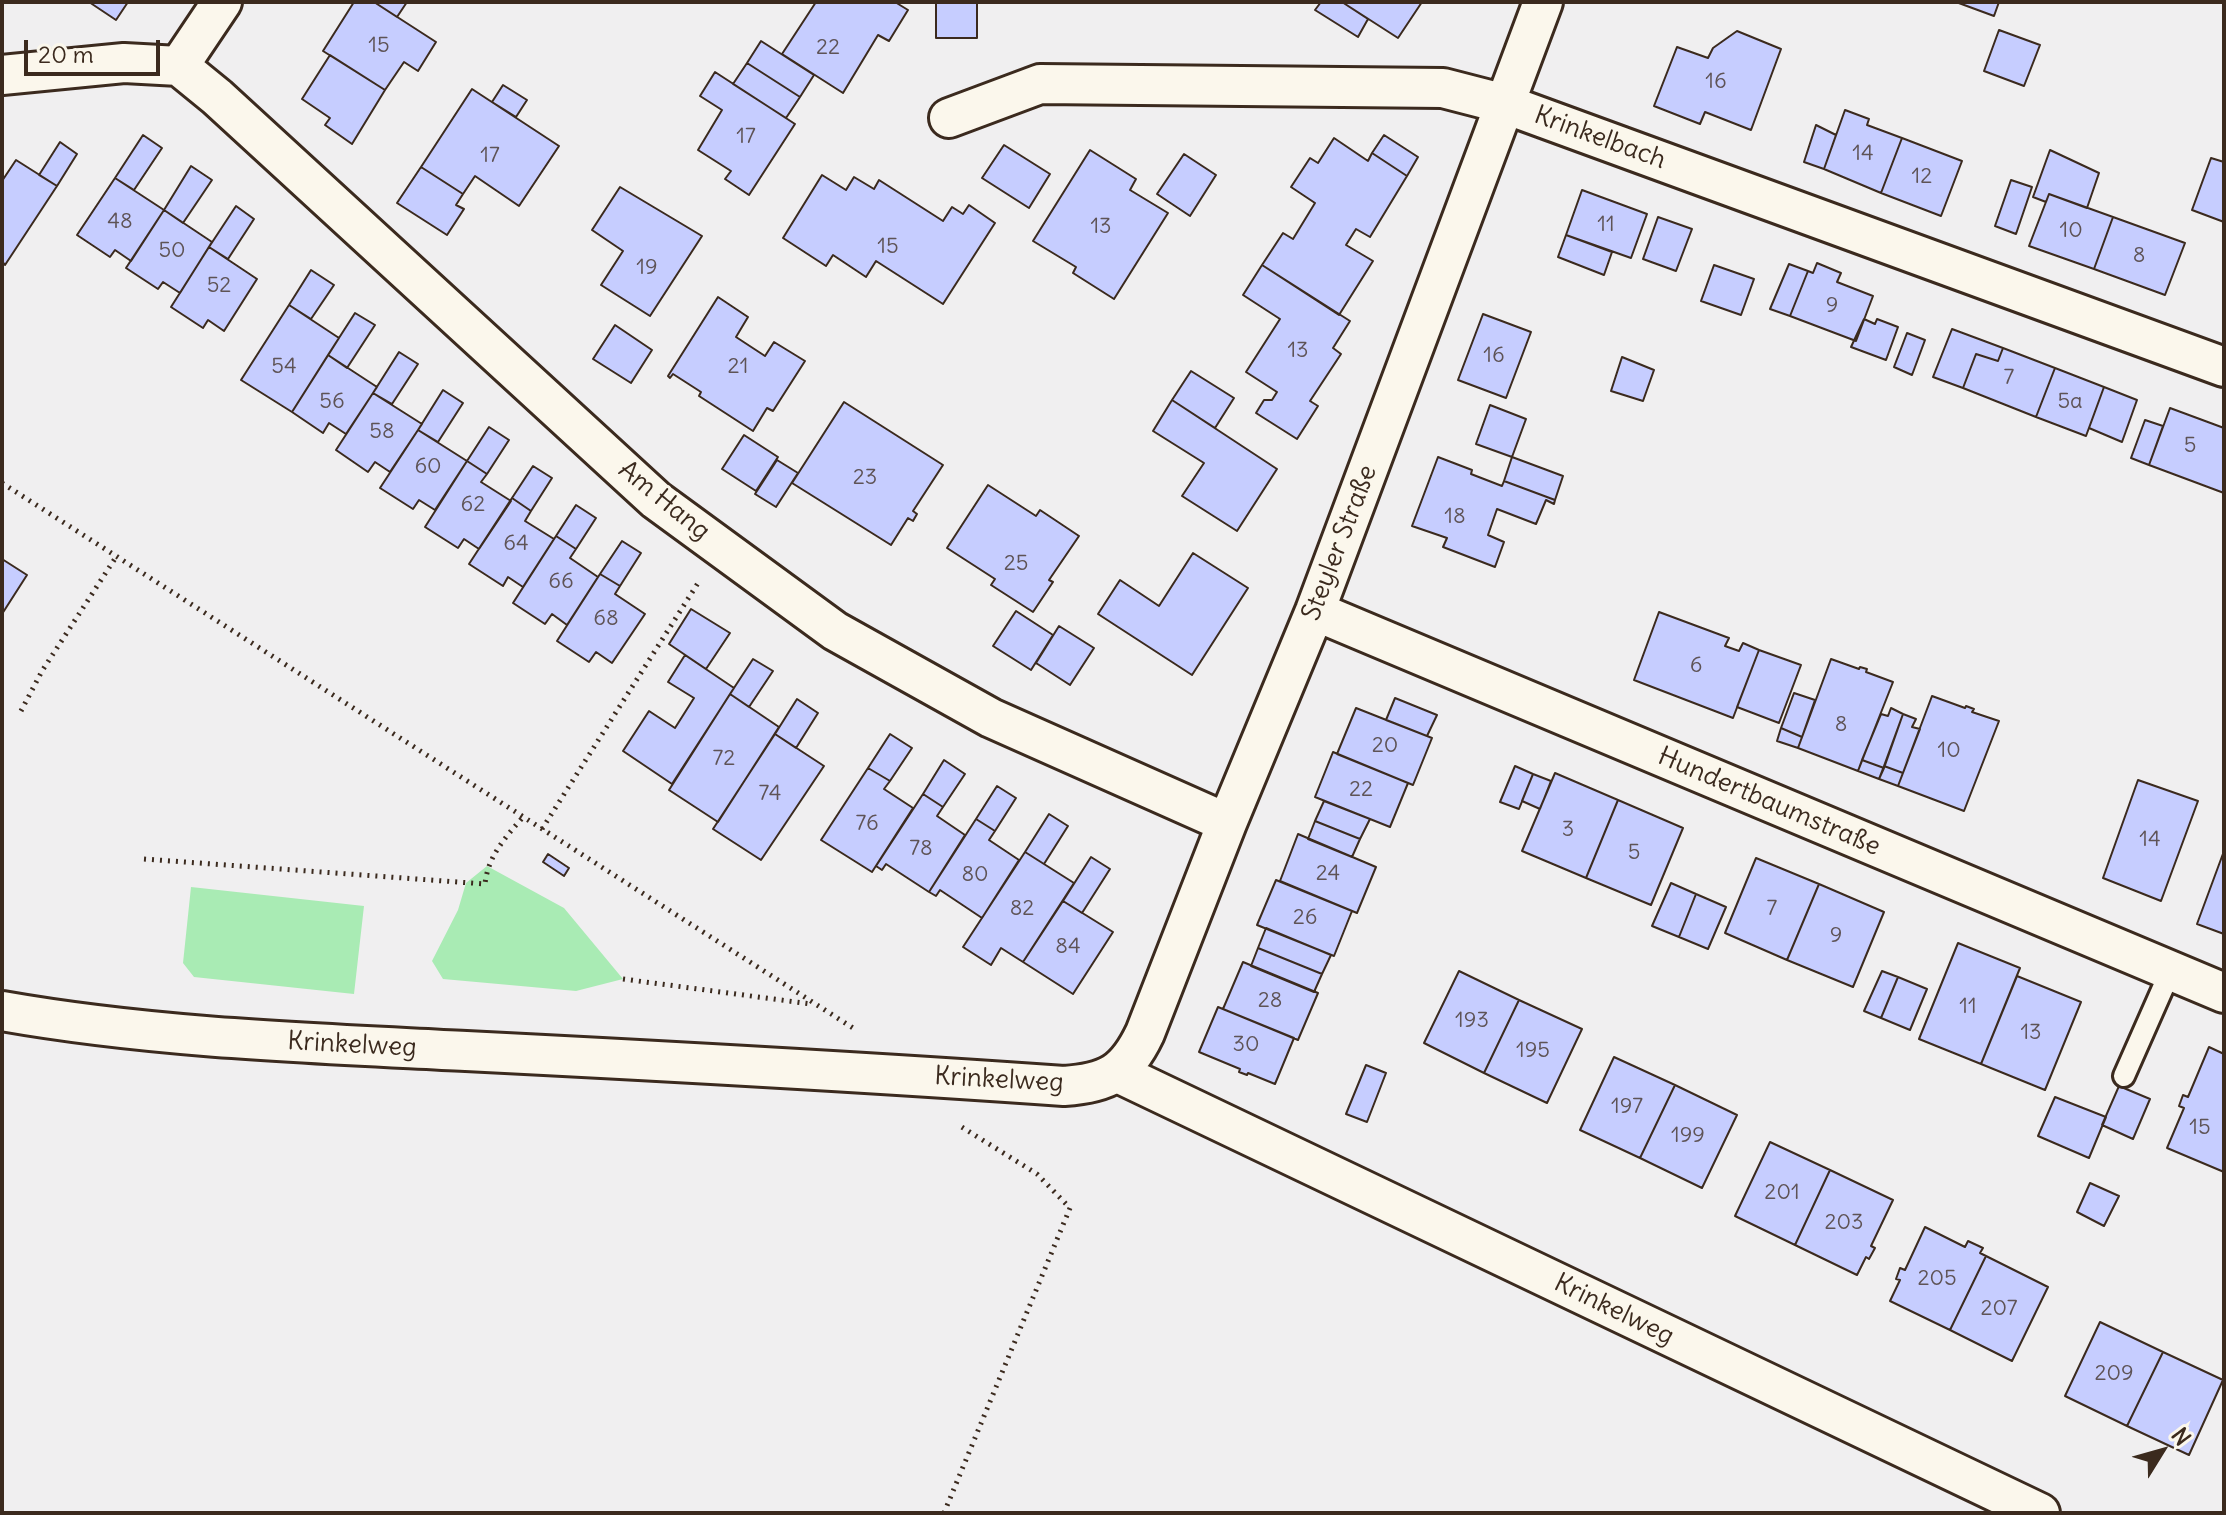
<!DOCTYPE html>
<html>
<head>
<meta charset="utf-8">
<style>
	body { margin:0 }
	#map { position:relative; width:2226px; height:1515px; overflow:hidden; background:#f0eff0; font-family:Delius,sans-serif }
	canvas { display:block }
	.frame { position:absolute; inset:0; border:4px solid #3b2a1e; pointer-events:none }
	.north { position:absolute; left:2122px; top:1411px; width:80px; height:80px; -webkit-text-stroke:6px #fbf7ec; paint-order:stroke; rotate:53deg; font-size:22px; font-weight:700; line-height:32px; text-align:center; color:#3b2a1e }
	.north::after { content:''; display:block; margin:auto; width:28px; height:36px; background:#3b2a1e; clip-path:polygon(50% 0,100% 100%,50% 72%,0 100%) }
	.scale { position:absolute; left:24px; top:40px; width:136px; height:36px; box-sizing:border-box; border:4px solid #3b2a1e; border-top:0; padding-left:10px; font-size:24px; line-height:28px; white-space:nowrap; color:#3b2a1e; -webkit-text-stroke:6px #fbf7ec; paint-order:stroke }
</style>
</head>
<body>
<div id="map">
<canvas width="2226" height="1515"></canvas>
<div class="frame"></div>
<div class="north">N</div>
<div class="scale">20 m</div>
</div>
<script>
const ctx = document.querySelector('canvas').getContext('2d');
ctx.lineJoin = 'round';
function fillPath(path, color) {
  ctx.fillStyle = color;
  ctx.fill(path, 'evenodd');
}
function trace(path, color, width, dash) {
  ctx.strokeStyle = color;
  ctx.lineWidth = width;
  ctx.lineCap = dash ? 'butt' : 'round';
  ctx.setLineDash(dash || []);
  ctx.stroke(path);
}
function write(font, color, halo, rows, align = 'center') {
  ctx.font = font + ' Delius,sans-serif';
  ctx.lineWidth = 6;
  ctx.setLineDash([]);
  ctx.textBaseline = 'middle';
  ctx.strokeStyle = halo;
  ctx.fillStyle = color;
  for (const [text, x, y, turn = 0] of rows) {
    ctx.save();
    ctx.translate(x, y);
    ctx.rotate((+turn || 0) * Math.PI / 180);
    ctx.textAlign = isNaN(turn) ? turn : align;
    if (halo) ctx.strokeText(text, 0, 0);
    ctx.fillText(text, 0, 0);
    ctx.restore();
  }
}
const green = new Path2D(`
	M487,866l77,42 59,71 -47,12 -133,-12 -11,-18 26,-51 8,-27z
	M191,887l173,19 -10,88 -160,-17 -11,-14z`);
const building = new Path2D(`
	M89,2h39l-12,18z
	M354,2h20l62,40 -18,29 -14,-9 -19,28 -62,-39z
	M374,2h33l-10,15z
	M816,2h79l13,8 -19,31 -11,-6 -35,58 -61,-39z
	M936,2h41v36h-41z
	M1321,2h21l26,17 -10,18 -43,-27z
	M1342,2h80l-24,36z
	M1956,2h43l-5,14z
	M1999,30l41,15 -16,41 -40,-15z
	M1737,31l44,18 -30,81 -46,-18 -5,12 -46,-18 23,-59 31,11 5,-10z
	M761,41l53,34 -14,22 -53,-34z
	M330,55l55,35 -33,54 -27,-19 5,-7 -28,-19z
	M747,63l53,34 -14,21 -53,-34z
	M715,72l80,52 -46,71 -24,-16 6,-8 -33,-21 24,-40 -22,-14z
	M503,85l24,15 -11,17 -24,-15z
	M472,89l87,57 -40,60 -44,-30 -12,18 -42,-27z
	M1845,110l24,9 -2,6 35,13 -21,55 -57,-24z
	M1816,125l20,10 -12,34 -20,-7z
	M143,135l19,13 -28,42 -19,-12z
	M1384,135l34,22 -11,19 -35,-23z
	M1334,138l34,23 4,-8 35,23 -37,61 -14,-8 -10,16 27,16 -34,54 -77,-50 21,-32 10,6 22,-36 -24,-16 19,-29 8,5z
	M1902,138l60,23 -21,55 -60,-23z
	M60,142l17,12 -20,32 -18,-11z
	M1004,145l46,29 -21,34 -47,-30z
	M1090,150l46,29 -6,11 38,23 -54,86 -41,-26 3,-6 -43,-26z
	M2050,150l49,23 -12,35 -38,-14 -3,8 -13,-5z
	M1184,154l32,21 -26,41 -33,-22z
	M2211,158l13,4v60l-32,-12z
	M16,160l41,26 -52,79 -3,-4v-80z
	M191,166l21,14 -29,43 -19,-13z
	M421,167l42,27 -7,11 8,4 -17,26 -50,-32z
	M822,175l24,15 8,-13 20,12 5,-9 64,41 9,-14 11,7 6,-9 26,18 -52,81 -67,-43 -10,16 -33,-22 -7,11 -43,-28z
	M115,178l49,32 -33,51 -16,-11 -5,7 -33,-22z
	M2011,180l21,7 -16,47 -21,-8z
	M620,187l82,49 -52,80 -49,-31 22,-34 -31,-21z
	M1582,190l65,24 -16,44 -65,-23z
	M2049,194l64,23 -19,52 -65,-23z
	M236,206l18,13 -26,40 -19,-12z
	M164,210l48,32 -32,51 -17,-11 -5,7 -32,-21z
	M1658,217l34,12 -16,42 -33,-12z
	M2113,217l72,26 -20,52 -71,-26z
	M1566,235l46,17 -8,23 -46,-18z
	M209,247l48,32 -33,52 -16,-11 -5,8 -32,-21z
	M1817,263l24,10 -4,9 36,14 -17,45 -66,-25 18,-45 5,2z
	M1789,264l19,7 -18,45 -20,-7z
	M1262,265l88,56 -17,27 8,6 -31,47 8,5 -21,33 -41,-26 8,-13h8l5,-8 -31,-20 34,-53 -37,-24z
	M1714,265l40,14 -13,36 -40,-14z
	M311,270l23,15 -23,34 -22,-14z
	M718,297l30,20 -12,20 29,19 9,-14 31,19 -32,50 -6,-3 -14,23 -54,-35 2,-4 -28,-18 -3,4 -2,-2z
	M289,305l50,33 -47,74 -51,-32z
	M355,313l20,12 -28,43 -19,-13z
	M1483,314l48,18 -25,66 -48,-18z
	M1864,319l11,5 2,-5 21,8 -12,33 -35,-13z
	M615,325l37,25 -21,33 -38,-24z
	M1952,329l51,19 -5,13 -22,-7 -13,34 -30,-11z
	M1907,333l18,7 -13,35 -18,-8z
	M2003,348l52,20 -19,49 -73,-29 13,-34 22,7z
	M399,352l19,12 -26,40 -19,-11z
	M328,355l49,32 -31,47 -17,-11 -6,10 -31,-21z
	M1622,357l32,13 -11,31 -32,-10z
	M2055,368l49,19 -18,49 -50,-19z
	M1191,371l43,27 -19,30 -43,-28z
	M2104,387l33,13 -15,42 -33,-14z
	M443,390l20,13 -25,39 -20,-12z
	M373,393l49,31 -32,48 -15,-10 -7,10 -32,-22z
	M1172,400l105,69 -40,62 -55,-35 22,-33 -51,-32z
	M844,402l99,63 -30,46 4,3 -4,7 -5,-3 -17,27 -99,-62z
	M1490,405l36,14 -14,38 -36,-13z
	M2170,408l54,20v65l-75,-28z
	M2145,420l18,6 -14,39 -18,-7z
	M489,427l20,13 -22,34 -20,-13z
	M418,430l49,31 -32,49 -16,-10 -6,9 -33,-21z
	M744,435l34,22 -22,34 -34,-22z
	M1438,457l34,13 -1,4 31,12 2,-5 51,19 -1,4 -8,-4 -10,24 -39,-15 -9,26 16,7 -9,25 -52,-20 4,-9 -35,-12z
	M1512,457l51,19 -8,24 -51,-19z
	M777,460l21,13 -22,34 -21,-13z
	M467,461l20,13 -6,8 30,19 -32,48 -15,-10 -6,9 -33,-21z
	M533,466l19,12 -21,33 -19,-13z
	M988,485l48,31 4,-6 39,26 -30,44 4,2 -20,30 -42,-27 4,-6 -48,-31z
	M512,498l19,13 -6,10 29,18 -31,48 -15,-10 -5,9 -34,-22z
	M576,505l20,13 -20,31 -20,-13z
	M556,536l20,13 -6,9 28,19 -31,48 -15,-11 -7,10 -32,-21z
	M622,541l19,12 -21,33 -20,-12z
	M1193,553l55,35 -56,87 -94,-61 22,-34 39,26z
	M2,559l25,16 -25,39z
	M600,574l20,12 -5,8 30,20 -33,49 -16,-11 -7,10 -32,-21z
	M691,609l39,24 -24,36 -37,-25z
	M1016,611l37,24 -22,35 -38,-24z
	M1659,612l70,26 -4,8 14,5 4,-8 16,7 -26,68 -99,-38z
	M1059,626l35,22 -24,37 -34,-22z
	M1759,650l42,15 -22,58 -42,-16z
	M685,655l49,33 -62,96 -49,-33 26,-40 26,17 19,-30 -26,-16z
	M753,659l20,12 -24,36 -19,-13z
	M1831,659l28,10 1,-2 7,2 -1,3 27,10 -35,89 -60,-23z
	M1794,693l21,7 -13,37 -21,-9z
	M730,694l49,33 -61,95 -49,-32z
	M1932,696l33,12 1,-2 8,3 -2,3 27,9 -35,90 -66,-25z
	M1395,698l42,17 -10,21 -41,-16z
	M797,699l21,14 -22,35 -21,-14z
	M1356,708l76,30 -19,47 -76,-31z
	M1891,708l12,6 -19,54 -22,-8 19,-46 7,2z
	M1903,714l13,5 -4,8 8,2 -17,44 -19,-7z
	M1781,728l21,9 -4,11 -21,-7z
	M775,734l49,32 -63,94 -48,-31z
	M890,734l22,14 -22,33 -22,-13z
	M1333,752l75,31 -18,44 -75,-30z
	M944,760l21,14 -22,33 -20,-13z
	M1862,760l22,8 -5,11 -21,-8z
	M1515,766l18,8 -14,35 -19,-7z
	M1884,766l19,7 -5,13 -19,-7z
	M868,768l22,13 -6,8 29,19 -41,64 -51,-32z
	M1555,773l63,27 -32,78 -64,-27z
	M1533,774l18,7 -11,28 -18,-8z
	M2138,780l60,21 -37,100 -58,-23z
	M997,786l19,12 -21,33 -19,-12z
	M923,794l20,13 -6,9 28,19 -36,57 -43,-28 -4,6 -6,-4z
	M1618,800l65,28 -32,77 -65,-27z
	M1324,801l46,18 -10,20 -45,-18z
	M1049,814l19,12 -24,38 -19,-12z
	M976,819l19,12 -6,9 30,20 -37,58 -42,-28 -4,6 -7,-4z
	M1315,821l45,18 -8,18 -44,-18z
	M1298,834l78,33 -19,46 -77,-32z
	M2224,851v83l-27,-10z
	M1025,852l49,31 -51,79 -22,-14 -10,17 -28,-18z
	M548,854l21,14 -5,8 -21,-14z
	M1091,857l19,12 -28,44 -19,-12z
	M1756,858l63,26 -32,76 -62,-27z
	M1276,880l76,31 -18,45 -77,-31z
	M1671,883l25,11 -17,43 -27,-11z
	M1819,884l65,28 -31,75 -66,-27z
	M1696,894l30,13 -18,42 -29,-12z
	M1063,901l50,31 -40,62 -50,-32z
	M1266,928l65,27 -9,19 -64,-26z
	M1958,943l62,25 -39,96 -62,-25z
	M1258,948l64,26 -8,18 -63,-26z
	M1243,962l75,31 -20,47 -75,-31z
	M1459,971l60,29 -35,73 -60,-30z
	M1882,971l16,6 -17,41 -17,-7z
	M2017,976l64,26 -36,88 -64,-26z
	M1898,977l29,12 -17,41 -29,-12z
	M1519,1000l63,29 -35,74 -63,-30z
	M1218,1007l76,31 -19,46 -27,-11 -1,2 -8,-3 1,-3 -41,-17z
	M2209,1047l15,7v118l-57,-24 17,-40 -5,-2 4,-11 5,2z
	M1614,1057l61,28 -35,73 -60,-28z
	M1366,1065l20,8 -19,49 -21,-8z
	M1675,1085l62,30 -35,73 -62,-30z
	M2119,1086l31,13 -17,40 -31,-14z
	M2055,1097l51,20 -17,41 -51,-22z
	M1770,1142l60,28 -35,75 -60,-29z
	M1830,1170l63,30 -22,46 4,2 -6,11 -3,-2 -9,18 -62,-30z
	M2090,1183l29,13 -15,30 -27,-14z
	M1925,1227l40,20 3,-6 15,7 -3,5 6,3 -36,74 -60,-29 10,-21 -4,-1 4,-11 5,2z
	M1986,1256l62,31 -36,74 -62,-31z
	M2100,1322l63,30 -36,74 -62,-30z
	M2163,1352l60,28 -34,75 -62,-29z`);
const path = new Path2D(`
	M2,483l851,545
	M21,711l21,-40 74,-114
	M542,829l156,-246
	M144,859l341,25c3,-28 20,-46 38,-67
	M623,979l188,25
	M944,1513l126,-305 -33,-34 -80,-50`);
const lane = new Path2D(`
	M2124,1076l46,-104`);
const street = new Path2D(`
	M179,66l43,-64
	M2,75l122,-12 55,3 38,31 439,403 179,131 156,87 236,105
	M949,118l91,-34 403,4 62,16 719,263
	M1315,611l909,382
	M2,1011c153,27 309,32 464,40 199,10 399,21 598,35 44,-3 62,-13 81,-53l82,-210 88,-212 228,-609
	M1116,1072l924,441`);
const numberNames = [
	["15",379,46],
	["22",828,48],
	["16",1716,82],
	["17",746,137],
	["14",1863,154],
	["17",490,156],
	["12",1922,177],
	["48",120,222],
	["11",1606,225],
	["13",1101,227],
	["10",2071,231],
	["15",888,247],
	["50",172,251],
	["8",2139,256],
	["19",647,268],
	["52",219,286],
	["9",1832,306],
	["13",1298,351],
	["16",1494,356],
	["54",284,367],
	["21",738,367],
	["7",2009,378],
	["56",332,402],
	["5a",2070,402],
	["58",382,432],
	["5",2190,446],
	["60",428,467],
	["23",865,478],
	["62",473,505],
	["18",1455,517],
	["64",516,544],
	["25",1016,564],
	["66",561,582],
	["68",606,619],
	["6",1696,666],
	["8",1841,725],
	["20",1385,746],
	["10",1949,751],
	["72",724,759],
	["22",1361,790],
	["74",770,794],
	["76",867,824],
	["3",1568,830],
	["14",2150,840],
	["78",921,849],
	["5",1634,853],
	["24",1328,874],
	["80",975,875],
	["82",1022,909],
	["7",1772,909],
	["26",1305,918],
	["9",1836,936],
	["84",1068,947],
	["28",1270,1001],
	["11",1968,1007],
	["193",1472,1021],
	["13",2031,1033],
	["30",1246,1045],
	["195",1533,1051],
	["197",1627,1107],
	["15",2200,1128],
	["199",1688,1136],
	["201",1782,1193],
	["203",1844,1223],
	["205",1937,1279],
	["207",1999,1309],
	["209",2114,1374]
];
const streetNames = [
	["Krinkelbach",1600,138,20],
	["Am Hang",664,501,39],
	["Steyler Straße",1340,543,-69],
	["Hundertbaumstraße",1769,802,23],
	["Krinkelweg",352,1045,3],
	["Krinkelweg",999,1080,3],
	["Krinkelweg",1614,1310,26]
];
fillPath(green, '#a9ebb4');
fillPath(building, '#c6cdff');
trace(building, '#3b2a1e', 2);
trace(lane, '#3b2a1e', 26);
trace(street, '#3b2a1e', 44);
trace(path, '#3b2a1e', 5, [2, 6]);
trace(lane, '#fbf7ec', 20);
trace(street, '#fbf7ec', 38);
write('22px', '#5e5356', null, numberNames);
write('26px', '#3b2a1e', '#fbf7ec', streetNames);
</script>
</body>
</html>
